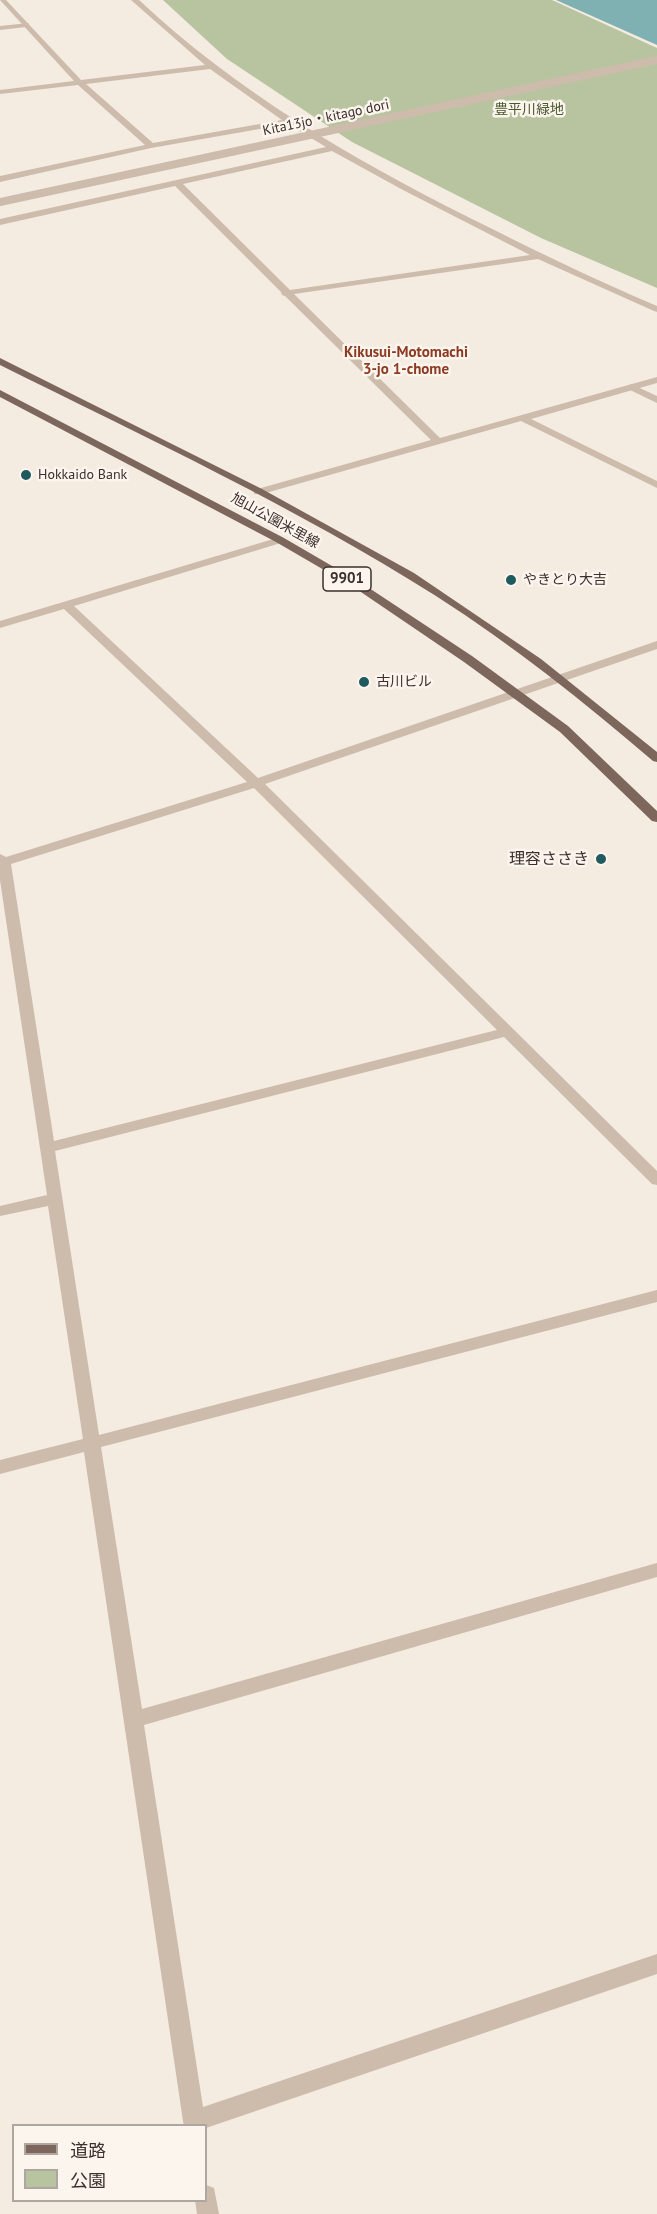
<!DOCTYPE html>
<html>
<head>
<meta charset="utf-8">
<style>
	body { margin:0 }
	#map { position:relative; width:657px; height:2214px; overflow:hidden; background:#f4ebe1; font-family:"PT Sans","Noto Sans JP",sans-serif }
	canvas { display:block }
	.legend { position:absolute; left:12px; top:2124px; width:195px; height:78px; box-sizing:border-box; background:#fbf5ee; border:2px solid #aea6a0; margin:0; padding:8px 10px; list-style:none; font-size:18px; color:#3b302b }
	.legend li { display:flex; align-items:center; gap:12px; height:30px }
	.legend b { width:30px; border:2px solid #aea6a0 }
</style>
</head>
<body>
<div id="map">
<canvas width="657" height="2214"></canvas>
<ul class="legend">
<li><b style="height:8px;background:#7d675c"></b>道路</li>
<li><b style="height:16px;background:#b8c4a0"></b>公園</li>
</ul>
</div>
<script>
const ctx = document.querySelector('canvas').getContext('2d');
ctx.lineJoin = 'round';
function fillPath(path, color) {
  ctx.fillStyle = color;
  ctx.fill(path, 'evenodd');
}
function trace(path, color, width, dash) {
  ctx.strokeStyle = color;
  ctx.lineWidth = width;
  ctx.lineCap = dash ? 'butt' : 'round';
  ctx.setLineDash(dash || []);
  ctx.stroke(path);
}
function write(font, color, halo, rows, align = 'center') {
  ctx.font = font + ' "PT Sans","Noto Sans JP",sans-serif';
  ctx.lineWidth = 5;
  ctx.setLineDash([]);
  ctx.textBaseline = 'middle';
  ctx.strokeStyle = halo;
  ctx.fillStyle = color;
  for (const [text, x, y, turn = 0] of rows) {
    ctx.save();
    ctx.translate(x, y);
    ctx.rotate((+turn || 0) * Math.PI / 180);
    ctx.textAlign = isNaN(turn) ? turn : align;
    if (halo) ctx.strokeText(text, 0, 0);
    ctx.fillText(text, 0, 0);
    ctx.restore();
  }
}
const green = new Path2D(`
	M163,0h389l105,48v240l-116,-50 -189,-96 -125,-83z`);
const water = new Path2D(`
	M556,0h101v45z`);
const service = new Path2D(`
	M29,23l-3,4 -26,3v-4z
	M631,384l26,12v7l-29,-14 -2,-2z`);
const minor = new Path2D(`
	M0,0h6l75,80 124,-15 -74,-65h8c97,91 210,157 329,217 62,31 125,62 189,89v6l-3,-1 -116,-52 -244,35 146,144 217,-61v6l-126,36 126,62v7l-136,-67 -259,73h-8v-4l177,-50 -146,-144 -3,-1 -1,-3 -106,-106 -175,39v-6l326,-72 -38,-23 -137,24 -151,34v-6l145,-31 -67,-60 -78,9v-4l74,-9zM210,69l72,51 -129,23 -67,-59zM332,151l71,39 127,65 -240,35 -107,-106z
	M280,537l4,1v4l-210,64 184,172 399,-137v8l-392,135 392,387v14l-5,-1 -148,-147 -449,114 44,284 558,-145v12l-556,145 41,262 515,-146v14l-513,148 59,382 454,-153v20l-451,154v-2h-22l-1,-5 -99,-669 -84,22v-14l83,-21 -35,-233 -48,10v-10l47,-11 -47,-315v-26l6,3 241,-75 -183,-173 -64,19v-7zM254,788l243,242 -443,111 -43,-277z
	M206,2185l8,3 5,26h-22l-2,-14h11z`);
const primary = new Path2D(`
	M0,358l262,131 152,84 127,86 116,93v10l-4,-1c-69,-59 -140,-116 -217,-165 -139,-88 -289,-158 -436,-231z
	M0,390l284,148 79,46 109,72 96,70 89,85v11l-5,-1 -92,-89 -96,-70 -109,-74 -79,-46 -276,-145z`);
const tertiaryBridge = new Path2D(`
	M0,202l657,-142`);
const markers = [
	[26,475,6,"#1f5a5e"],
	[511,580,6,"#1f5a5e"],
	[364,682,6,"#1f5a5e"],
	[601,859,6,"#1f5a5e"]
];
const farParknames = [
	["豊平川緑地",529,110]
];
const farStreetnames = [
	["Kita13jo・kitago dori",326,118,-12],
	["旭山公園米里線",275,521,29]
];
const farPoinames = [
	["Hokkaido Bank",38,475],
	["やきとり大吉",523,580],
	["古川ビル",376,682]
];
const farNeighbourhoodnames = [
	["Kikusui-Motomachi",406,353],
	["3-jo 1-chome",406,370]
];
const shields = [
	[347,579,48]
];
const shieldNames = [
	["9901",347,579]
];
const poiNames = [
	["理容ささき",589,859]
];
fillPath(green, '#b8c4a0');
fillPath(water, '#7fb0b2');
fillPath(service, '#cdbbac');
fillPath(minor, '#cdbbac');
fillPath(primary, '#7d675c');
trace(tertiaryBridge, '#cdbbac', 8);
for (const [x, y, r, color] of markers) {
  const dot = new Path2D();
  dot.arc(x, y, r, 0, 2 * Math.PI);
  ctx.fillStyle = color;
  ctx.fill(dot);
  trace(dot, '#fbf5ee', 2);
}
write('14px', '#4a5a2e', '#fbf5ee', farParknames);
write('14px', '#3b302b', '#fbf5ee', farStreetnames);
write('14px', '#3b302b', '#fbf5ee', farPoinames, 'left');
write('bold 15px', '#8c3b22', '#fbf5ee', farNeighbourhoodnames);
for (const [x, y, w] of shields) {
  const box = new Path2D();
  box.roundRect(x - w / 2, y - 12, w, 24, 4.5);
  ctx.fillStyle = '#fbf5ee';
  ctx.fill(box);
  trace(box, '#3b302b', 1.5);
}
write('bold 15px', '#3b302b', null, shieldNames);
write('16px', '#3b302b', '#fbf5ee', poiNames, 'right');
</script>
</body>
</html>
